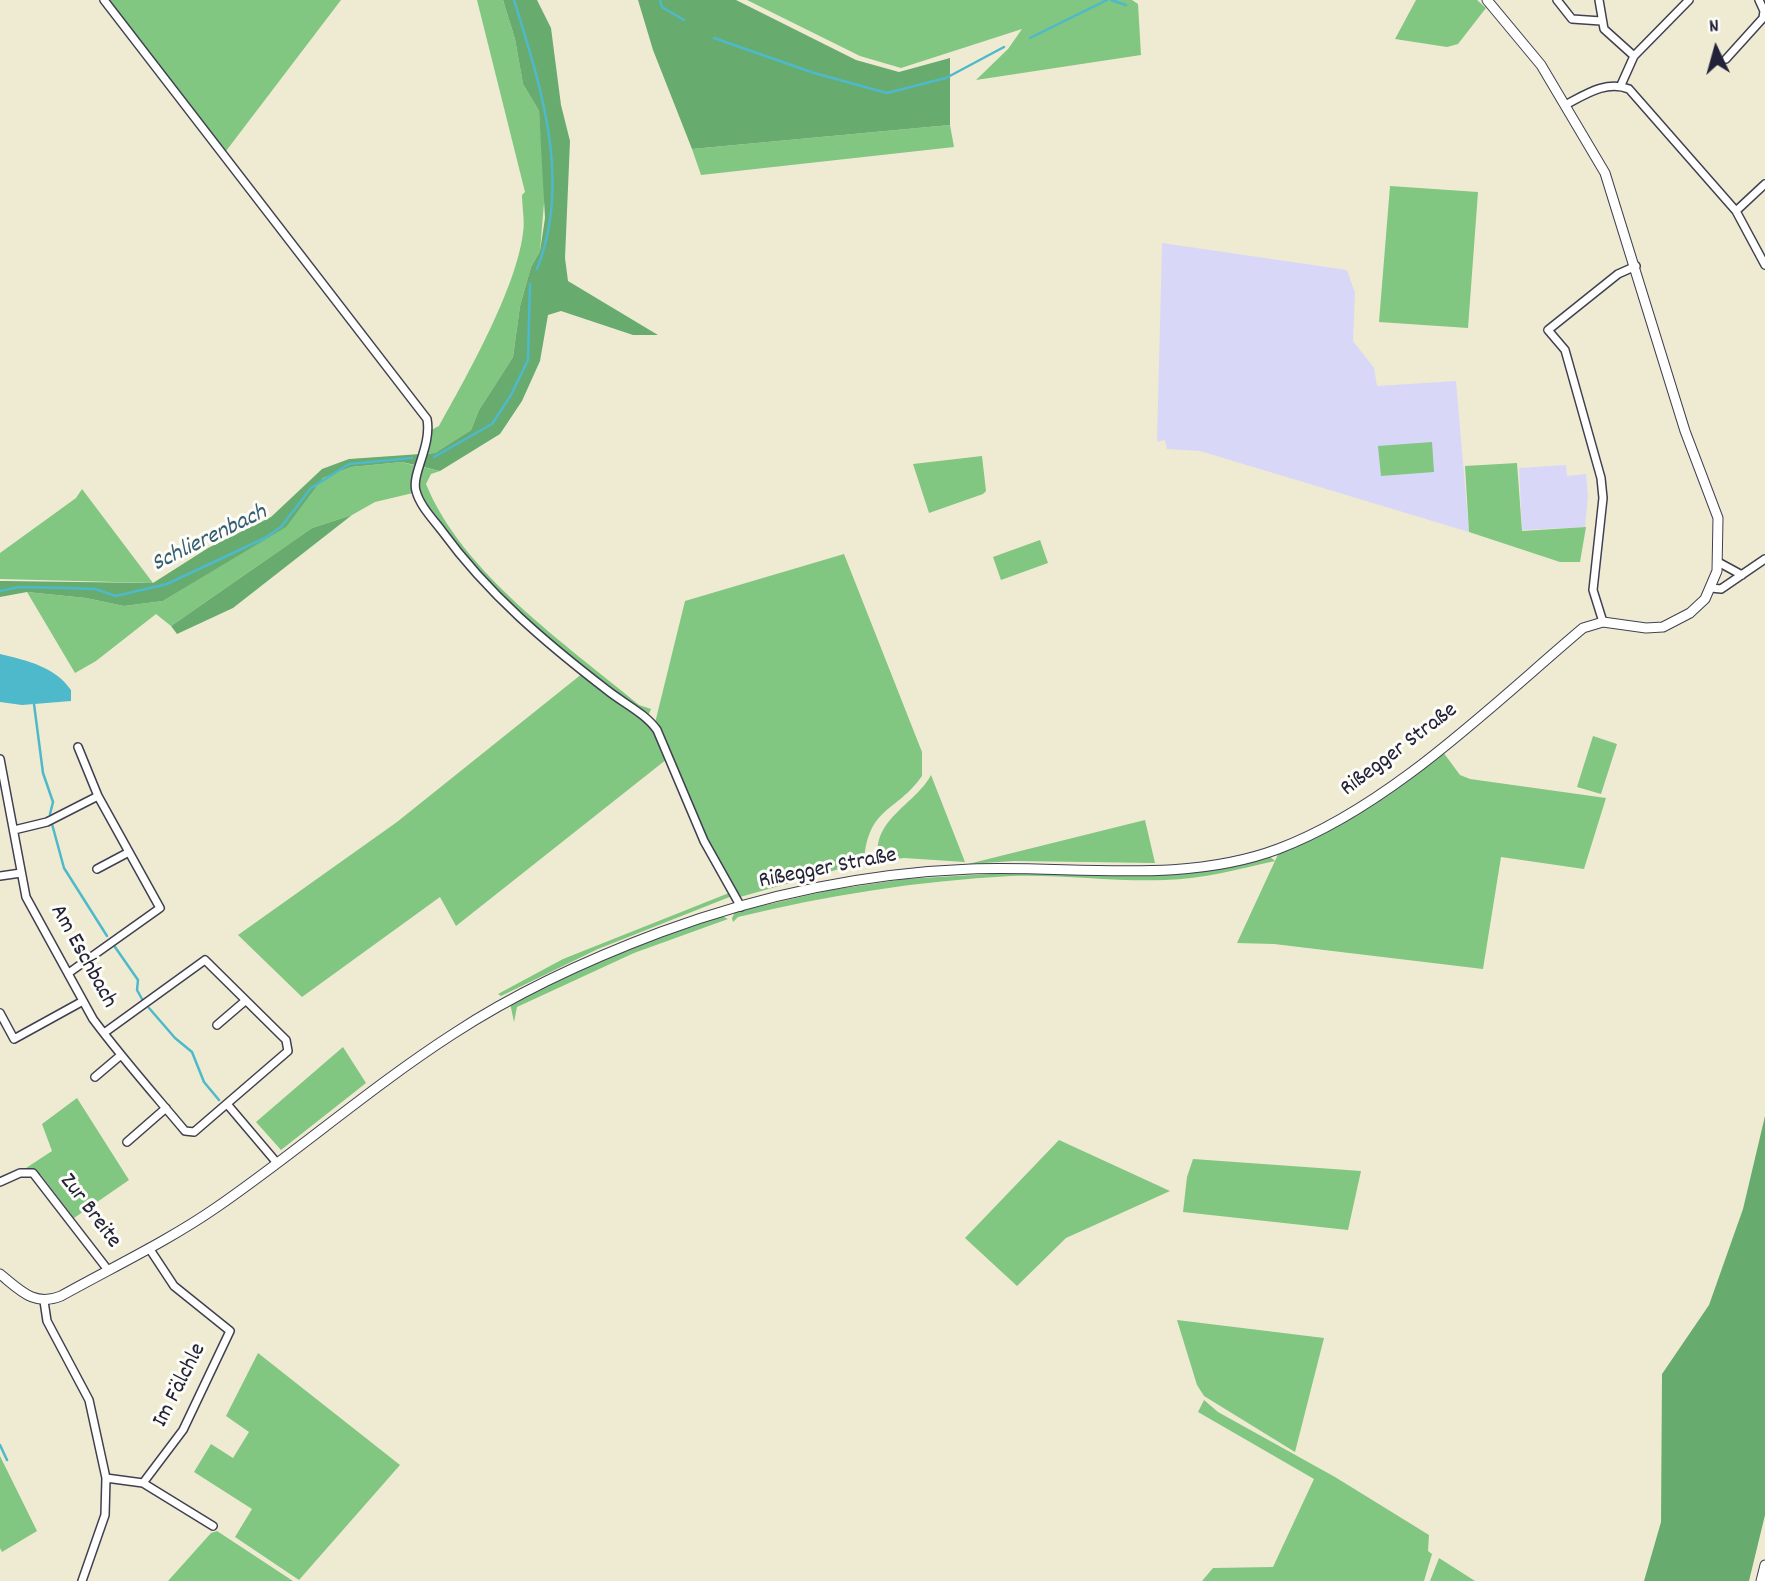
<!DOCTYPE html>
<html>
<head>
<meta charset="utf-8">
<style>
	body { margin:0 }
	#map { position:relative; width:1765px; height:1581px; overflow:hidden; background:#efebd2; font-family:Dekko,sans-serif }
	canvas { display:block }
	.north { position:absolute; left:1681px; top:14px; width:70px; height:70px; -webkit-text-stroke:5px #fdfcf7; paint-order:stroke; rotate:355deg; font-size:19px; font-weight:700; line-height:28px; text-align:center; color:#22223b }
	.north::after { content:''; display:block; margin:auto; width:24px; height:32px; background:#22223b; clip-path:polygon(50% 0,100% 100%,50% 72%,0 100%) }
</style>
</head>
<body>
<div id="map">
<canvas width="1765" height="1581"></canvas>
<div class="north">N</div>
</div>
<script>
const ctx = document.querySelector('canvas').getContext('2d');
ctx.lineJoin = 'round';
function fillPath(path, color) {
  ctx.fillStyle = color;
  ctx.fill(path, 'evenodd');
}
function trace(path, color, width, dash) {
  ctx.strokeStyle = color;
  ctx.lineWidth = width;
  ctx.lineCap = dash ? 'butt' : 'round';
  ctx.setLineDash(dash || []);
  ctx.stroke(path);
}
function write(font, color, halo, rows, align = 'center') {
  ctx.font = font + ' Dekko,sans-serif';
  ctx.lineWidth = 6;
  ctx.setLineDash([]);
  ctx.textBaseline = 'middle';
  ctx.strokeStyle = halo;
  ctx.fillStyle = color;
  for (const [text, x, y, turn = 0] of rows) {
    ctx.save();
    ctx.translate(x, y);
    ctx.rotate((+turn || 0) * Math.PI / 180);
    ctx.textAlign = isNaN(turn) ? turn : align;
    if (halo) ctx.strokeText(text, 0, 0);
    ctx.fillText(text, 0, 0);
    ctx.restore();
  }
}
const built = new Path2D(`
	M1162,243l185,27 8,23 -2,48 21,27 3,18 79,-5 13,151 -269,-81 -33,-2 -2,-9 -8,2z
	M1566,465l1,11 19,-2 2,22 -3,31 -63,3 -3,-62z`);
const green = new Path2D(`
	M104,0h237l-118,155z
	M477,0h26l12,39 8,45 16,27 6,80 -5,60 -9,16 -11,39 -7,51 -34,53 -8,20 -36,23h-9l3,-22 10,-5c28,-50 77,-137 84,-193 2,-12 -1,-26 -1,-38l3,-3z
	M747,0h385l6,4 3,51 -165,25 32,-31 14,-20 -121,39 -41,-12z
	M1416,0h61l9,8 -28,36 -11,3 -52,-8z
	M950,125l4,22 -253,28 -9,-26z
	M1390,186l88,6 -10,136 -89,-6z
	M1432,442l2,30 -53,4 -3,-30z
	M982,456l4,35 -3,3 -54,19 -16,-49z
	M402,462l18,5 -7,26 -38,9 -23,13 -40,13 -141,98 -15,-12 -60,47 -21,12 -48,-81 59,6 38,8 39,-5 122,-74 38,-49 28,-11z
	M1517,463l5,68 64,-4 -6,35h-20l-91,-30 -4,-66z
	M422,467l18,4 -9,3 -5,10c36,89 141,161 213,221l12,4 -3,7c-88,-62 -175,-133 -231,-227z
	M82,489l71,94 -153,-4v-26l76,-55z
	M1040,540l8,23 -47,17 -8,-23z
	M844,554l78,198v24c-26,37 -54,30 -58,86l-124,35 -35,-59 -50,-115 30,-122z
	M583,673l66,50 18,36 -211,167 -16,-29 -138,100 -64,-62 159,-113z
	M1593,736l24,8 -16,50 -24,-7z
	M1440,748l20,27 10,4 136,19 -22,71 -83,-12 -18,112 -209,-25 -37,-1 44,-95 50,-23z
	M931,775l34,87 -61,-4 -25,3c-10,-40 37,-57 52,-86z
	M1145,820l10,43 -141,-2 -46,3z
	M1268,855l7,6c-36,8 -72,18 -110,19 -51,2 -103,-6 -154,-4 -93,5 -183,19 -273,41l-5,5 -1,-4 3,-6 96,-22 74,-11 119,-7 85,1z
	M729,893l3,3 -134,53 -97,47 -3,-2 65,-35z
	M722,916l6,3 -94,34 -117,54 -3,15 -4,-19c69,-35 139,-64 212,-87z
	M343,1047l23,36 -85,67 -25,-28z
	M77,1098l52,82 -55,38 -33,-43 -15,-7 26,-17 -10,-27z
	M1059,1140l111,51 -104,47 -49,48 -52,-48z
	M1193,1159l168,12 -13,59 -165,-18 4,-35z
	M1177,1320l147,18 -29,114 -91,-56 -7,-11z
	M258,1353l142,112 -101,115 -64,-43 17,-28 -58,-37 17,-28 22,14 16,-26 -23,-16z
	M1204,1400l14,12 117,65 94,58 -1,16 4,3 -8,27h-222l11,-13 60,-1 41,-88 -116,-67z
	M0,1456l37,75 -35,21 -2,-4z
	M217,1531l76,50h-125l43,-48z
	M1439,1558l36,23h-45z`);
const forest = new Path2D(`
	M503,0h34l14,28 10,77 9,36 -5,117 3,23 90,54h-25l-72,-24 -13,4 -8,46 -18,40 -22,33 -60,37 -38,-9 -51,5 -28,11 -37,49 -123,74 -39,5 -38,-8 -59,-6 -27,5v-16h4l149,2 55,-35 63,-31 51,-48 27,-10 86,-6 36,-23 8,-20 34,-53 7,-51 11,-39 9,-16 5,-33 -6,-107 -16,-27 -8,-45z
	M638,0h98l120,60 43,12 51,-14v67l-258,24 -39,-99z
	M352,515l-119,93 -56,26 -6,-8 141,-98z
	M1765,1116v399l-16,66h-105l17,-59 1,-148 47,-69 34,-96z`);
const water = new Path2D(`
	M0,654c28,7 54,12 71,36v11l-49,4 -22,-3z`);
const stream = new Path2D(`
	M514,0c27,87 58,181 23,269
	M660,0l2,7 22,13
	M1111,0l15,5
	M714,38l100,35 73,20 59,-15 58,-31
	M1030,38l77,-38
	M434,457l58,-33 19,-29 17,-35 2,-76
	M0,591l19,-4 49,1 27,1 21,7 51,-12 98,-46 16,-11 30,-39 38,-24 63,-6
	M34,704l9,69 10,29 -3,12
	M52,824l12,44 43,68
	M115,947l23,33 -1,10 5,9
	M149,1008l26,30 17,14 12,30 15,18
	M0,1445l7,15`);
const minor = new Path2D(`
	M104,0l323,419c5,27 -16,55 -11,72 4,15 17,28 26,40 46,63 104,112 165,159 16,13 38,23 50,40l47,111 37,66
	M1557,0l15,19 29,2
	M1599,0l5,29 30,27
	M1726,59l37,-41 1,-7 -5,-11
	M1621,85l13,-29 55,-56
	M1567,104c19,-10 40,-24 62,-15l107,122 29,54
	M1736,211l29,-27
	M1718,562l24,13
	M1711,588l10,1 44,-30
	M1603,622l-10,-32 10,-92 -2,-20 -36,-128 -17,-20 70,-56 18,-8
	M0,759l26,138 67,122c29,39 61,75 92,112l9,1 94,-81 -2,-11 -81,-80 -101,73
	M14,830l33,-8 51,-26
	M97,869l32,-17
	M0,876l21,-3
	M70,972l90,-64 -62,-112 -20,-49
	M0,1013l14,26 69,-38
	M217,1025l28,-24
	M95,1077l26,-22
	M227,1104l50,59
	M127,1142l39,-34
	M0,1182l20,-9h13l75,97
	M44,1301l3,20 42,79 17,78 -1,37 -23,66
	M106,1478l37,5 70,43
	M143,1483l40,-53 47,-99 -56,-45 -25,-38`);
const tertiary = new Path2D(`
	M0,1274c20,16 34,33 61,22 52,-29 107,-55 156,-89 81,-56 154,-120 236,-173 64,-42 136,-75 208,-102 100,-37 204,-59 310,-63 101,-4 211,16 307,-20 112,-42 215,-145 305,-221l20,-6 43,6 17,-1 27,-14 15,-14 12,-28 1,-53 -33,-87 -80,-258 -64,-108 -54,-65
	M1761,1581l4,-16`);
const streetNames = [
	["Rißegger Straße",1400,751,-37],
	["Rißegger Straße",828,870,-11],
	["Am Eschbach",82,957,61],
	["Zur Breite",89,1212,53],
	["Im Fälchle",181,1386,-63]
];
const waterNames = [
	["Schlierenbach",210,540,-26]
];
fillPath(built, '#d8d7f8');
fillPath(green, '#81c681');
fillPath(forest, '#68ab6f');
fillPath(water, '#4eb9ca');
trace(stream, '#4eb9ca', 2.5);
trace(minor, '#414052', 10);
trace(tertiary, '#414052', 11);
trace(minor, '#fff', 7);
trace(tertiary, '#fff', 9);
write('23px', '#22223b', '#fdfcf7', streetNames);
write('italic 24px', '#345e74', '#fdfcf7', waterNames);
</script>
</body>
</html>
